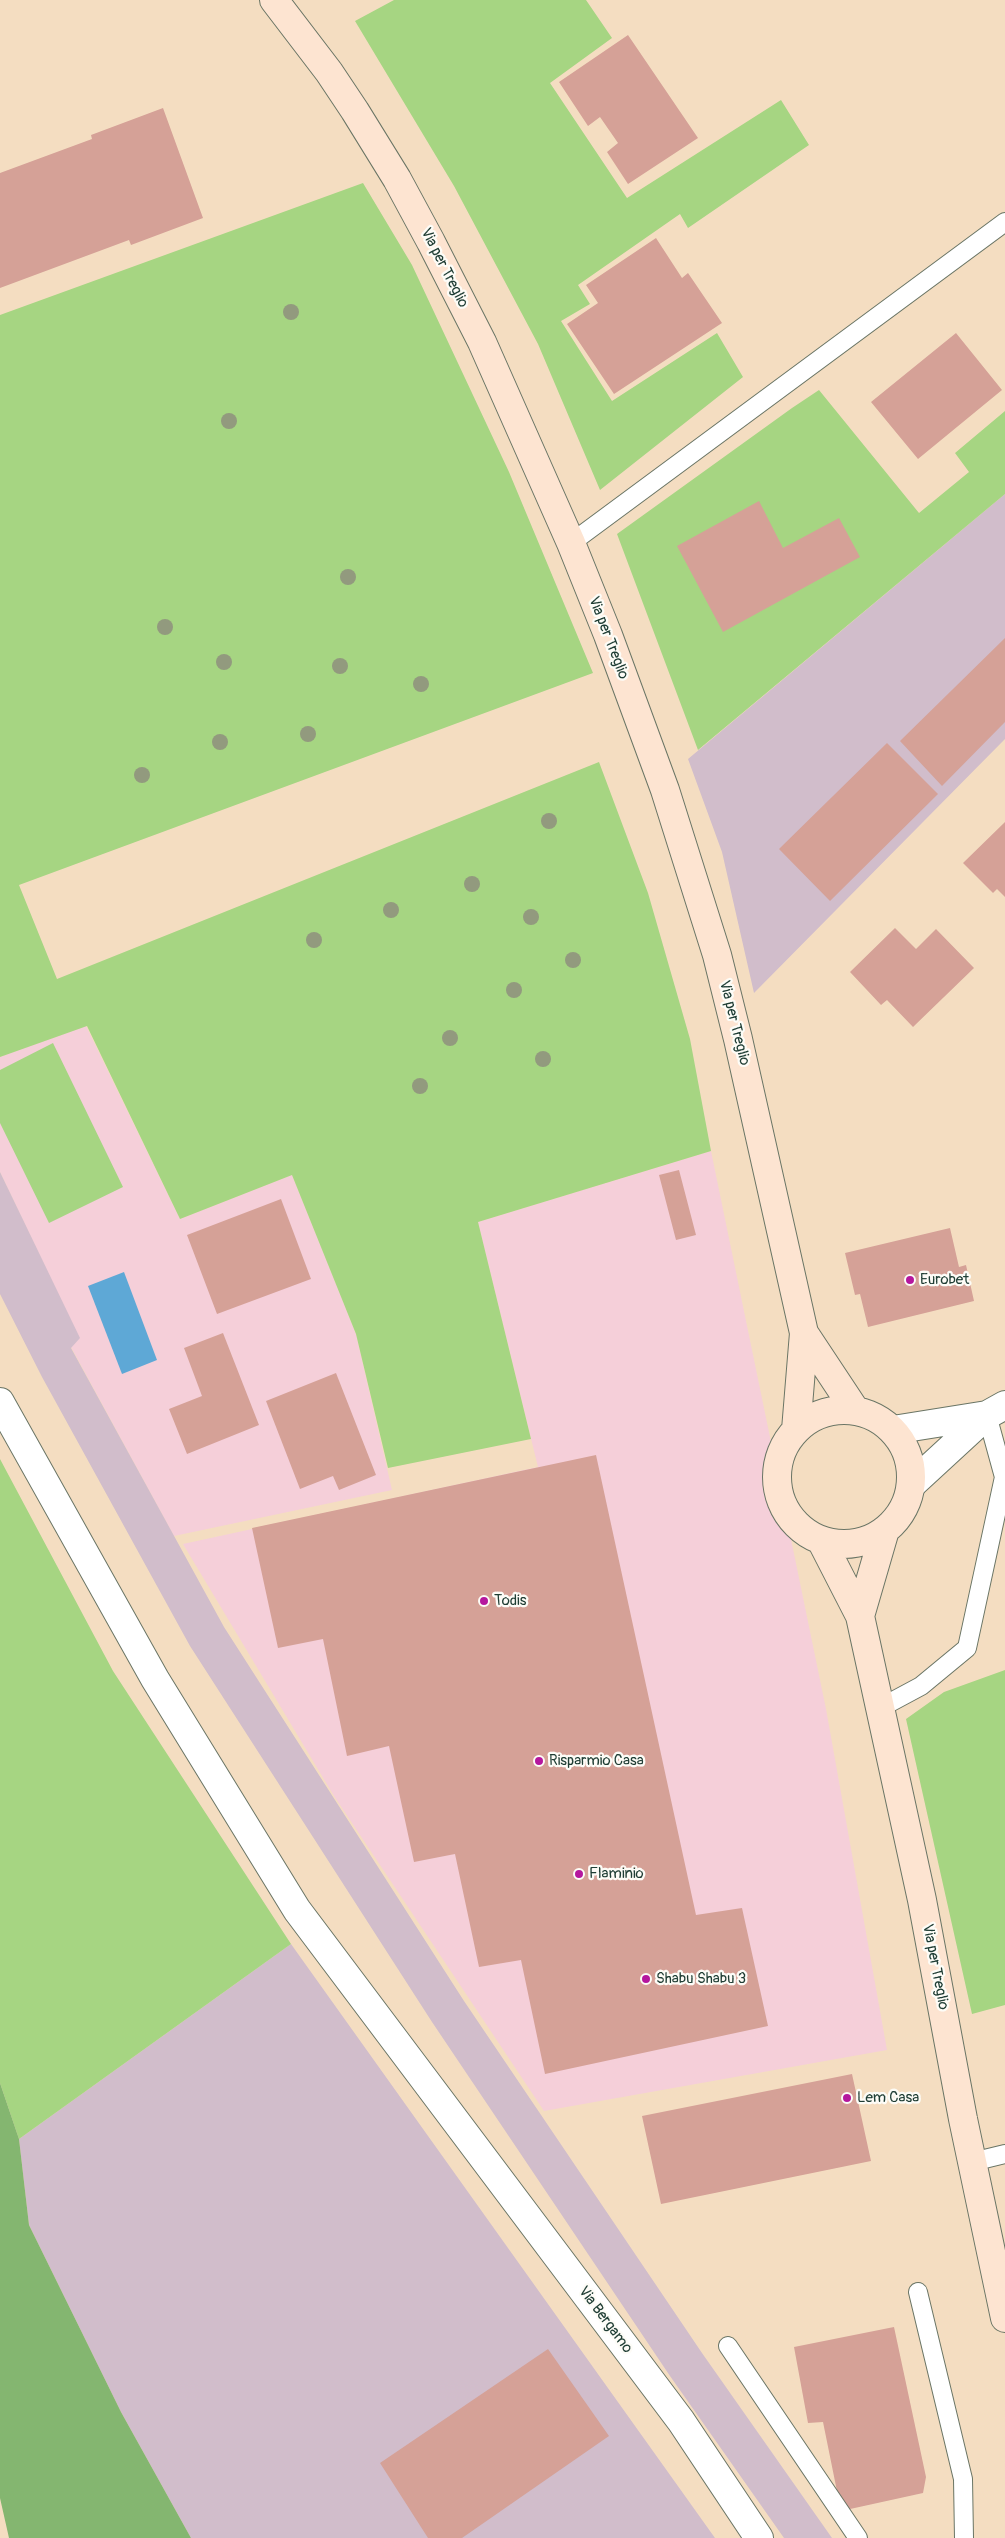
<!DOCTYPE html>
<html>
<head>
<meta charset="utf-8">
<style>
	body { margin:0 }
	canvas { display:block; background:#f4ddc1 }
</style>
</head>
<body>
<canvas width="1005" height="2538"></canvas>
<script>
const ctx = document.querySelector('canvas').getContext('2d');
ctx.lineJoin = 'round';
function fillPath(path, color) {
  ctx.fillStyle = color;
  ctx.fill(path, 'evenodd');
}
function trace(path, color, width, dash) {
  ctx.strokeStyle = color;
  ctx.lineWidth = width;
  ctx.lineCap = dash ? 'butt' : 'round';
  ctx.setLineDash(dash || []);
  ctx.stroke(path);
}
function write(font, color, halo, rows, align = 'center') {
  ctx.font = font + ' Pangolin,sans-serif';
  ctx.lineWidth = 4.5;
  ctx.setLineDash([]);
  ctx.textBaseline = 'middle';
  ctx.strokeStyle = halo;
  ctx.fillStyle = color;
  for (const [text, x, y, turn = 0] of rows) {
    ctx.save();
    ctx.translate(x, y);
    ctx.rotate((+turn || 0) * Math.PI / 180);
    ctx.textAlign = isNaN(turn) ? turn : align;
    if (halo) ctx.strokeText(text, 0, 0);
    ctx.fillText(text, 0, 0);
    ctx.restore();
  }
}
const built = new Path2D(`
	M86,1026l94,193 112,-44 64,159 36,156 -218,46 -103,-189 8,-9 -79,-166v-115z
	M711,1151l115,558 61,341 -343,61 -210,-315 -151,-252 355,-77 -60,-245z`);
const industrial = new Path2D(`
	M1005,494v245l-251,254 -32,-141 -34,-93z
	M0,1172l80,166 -9,10 153,279 240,374 238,352 130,185h-48l-114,-162 -238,-354 -242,-376 -148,-269 -42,-83z
	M291,1944l424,594h-524l-70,-126 -92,-187 -10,-86z`);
const green = new Path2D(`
	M394,0h192l26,38 -62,45 77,115 154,-98 28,45 -121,83 -8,-14 -102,71 12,19 -29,17 51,80 105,-68 26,44 -143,113 -62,-146 -84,-158 -99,-165z
	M363,183l49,82 97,207 84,201 -574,212 38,94 542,-217 49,131 42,146 21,112 -233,71 53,217 -143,29 -32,-134 -64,-159 -112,44 -93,-193 -87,31v-742z
	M819,390l100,123 50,-41 -14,-19 50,-42v83l-307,256 -81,-216 175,-126z
	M53,1043l70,144 -74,36 -49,-100v-53z
	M0,1459l113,212 178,273 -272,195 -19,-56z
	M1005,1670v335l-33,9 -66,-295 38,-27z`);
const forest = new Path2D(`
	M0,2083l19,56 10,86 92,187 70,126h-182l-9,-40z`);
const water = new Path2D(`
	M124,1272l33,88 -35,14 -34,-88z`);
const building = new Path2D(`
	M628,35l70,103 -70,46 -21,-32 11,-9 -18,-26 -12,9 -29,-44z
	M163,108l40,110 -72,27 -2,-5 -129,48v-115l92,-34 -1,-4z
	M656,238l26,40 6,-5 34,50 -108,71 -47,-70 31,-21 -12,-18z
	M956,333l46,57 -84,69 -47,-57z
	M759,501l24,47 56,-30 21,39 -137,75 -46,-86z
	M1005,638v84l-63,64 -42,-45z
	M887,743l51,51 -108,107 -51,-52z
	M1005,822v75l-8,-8 -4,4 -30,-30z
	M895,928l21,21 20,-20 38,39 -61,59 -26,-27 -6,5 -31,-33z
	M679,1170l17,65 -20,5 -17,-65z
	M281,1199l30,80 -94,35 -30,-79z
	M950,1228l9,39 7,-2 8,36 -106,26 -8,-33 -5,1 -10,-42z
	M223,1333l36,92 -72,29 -18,-45 33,-13 -18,-48z
	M336,1373l40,102 -37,15 -6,-14 -33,13 -34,-88z
	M596,1455l100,460 46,-7 26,118 -223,48 -24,-114 -42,7 -24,-113 -41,8 -25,-116 -42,10 -24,-117 -45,9 -26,-120z
	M852,2074l19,87 -210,43 -19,-88z
	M894,2327l32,150 -3,16 -82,18 -18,-89 -15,1 -14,-76z
	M548,2349l61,87 -147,102h-34l-48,-75z`);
const lane = new Path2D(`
	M571,543l434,-321
	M880,1708l41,-22 46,-38 37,-171 -17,-62
	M972,2162l33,-8
	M918,2292l45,187 1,59
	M728,2346l130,192`);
const street = new Path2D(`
	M0,1402l155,277 142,231 384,511 78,117
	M893,1430l94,-15
	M911,1485l76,-70 18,-10`);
const secondary = new Path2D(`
	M274,0l55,72 26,39 42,68 34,63 51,100 89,201 37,92 57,155 52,165 21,84 66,294 -8,97
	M804,1333l51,77
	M777 1477a67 67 0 1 1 134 0a67 67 0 1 1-134 0Z
	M821,1540l39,76 62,284 41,219 42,199
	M860,1616l25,-86`);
const trees = [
	[291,312],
	[229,421],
	[348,577],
	[165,627],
	[224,662],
	[340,666],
	[421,684],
	[308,734],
	[220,742],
	[142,775],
	[549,821],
	[472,884],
	[391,910],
	[531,917],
	[314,940],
	[573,960],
	[514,990],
	[450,1038],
	[543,1059],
	[420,1086]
];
const markers = [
	[910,1280,5,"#b5179e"],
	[484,1601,5,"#b5179e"],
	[539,1761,5,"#b5179e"],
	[579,1874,5,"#b5179e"],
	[646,1979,5,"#b5179e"],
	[847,2098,5,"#b5179e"]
];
const streetNames = [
	["Via per Treglio",444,268,63],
	["Via per Treglio",608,638,69],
	["Via per Treglio",734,1023,76],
	["Via per Treglio",935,1967,79],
	["Via Bergamo",605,2320,53]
];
const poiNames = [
	["Eurobet",920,1280],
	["Todis",494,1601],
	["Risparmio Casa",549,1761],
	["Flaminio",589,1874],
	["Shabu Shabu 3",656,1979],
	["Lem Casa",857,2098]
];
fillPath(built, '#f5cfd9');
fillPath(industrial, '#d1bdcb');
fillPath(green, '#a6d582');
fillPath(forest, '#84b670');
fillPath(water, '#5ea8d6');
fillPath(building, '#d5a197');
trace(lane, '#6a7565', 20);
trace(street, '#6a7565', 30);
trace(secondary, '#6a7565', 30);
trace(lane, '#fff', 18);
trace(street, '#fff', 28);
trace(secondary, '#fde4d1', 28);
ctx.fillStyle = '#929a7e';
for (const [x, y] of trees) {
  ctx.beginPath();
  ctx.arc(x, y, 8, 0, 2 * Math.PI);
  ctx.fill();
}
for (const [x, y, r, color] of markers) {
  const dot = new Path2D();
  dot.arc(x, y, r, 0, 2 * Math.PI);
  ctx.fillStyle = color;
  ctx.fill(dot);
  trace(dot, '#fdfcf7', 2);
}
write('15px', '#1f3d34', '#fdfcf7', streetNames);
write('15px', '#1f3d34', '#fdfcf7', poiNames, 'left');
</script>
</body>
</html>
